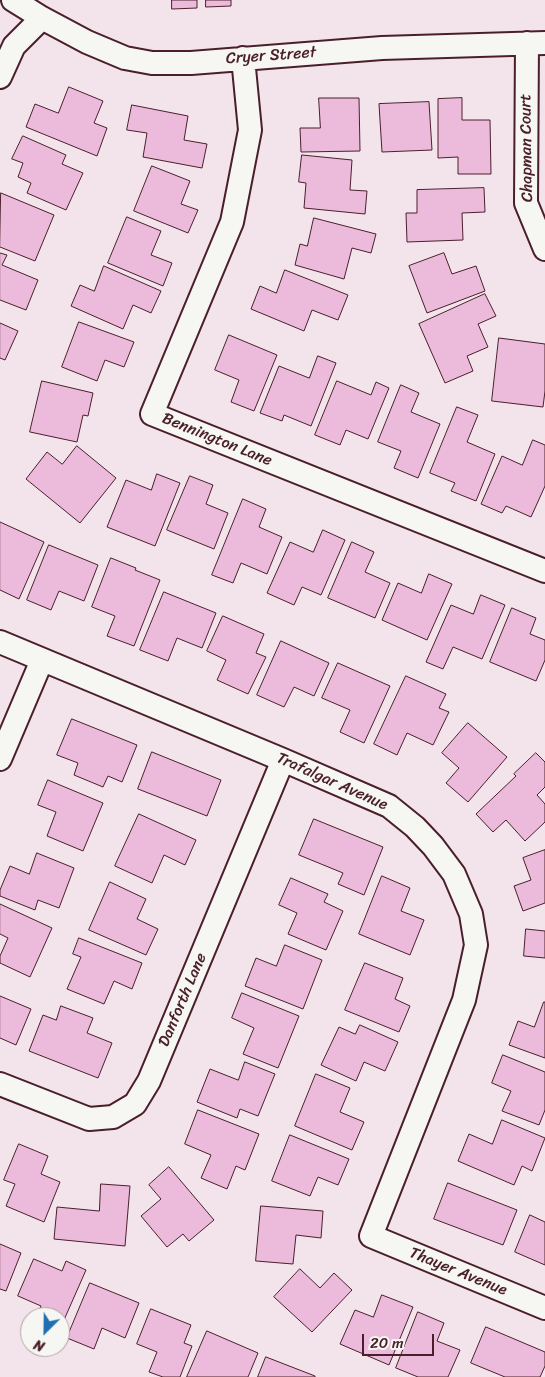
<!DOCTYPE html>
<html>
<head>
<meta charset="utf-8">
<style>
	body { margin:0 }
	#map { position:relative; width:545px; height:1377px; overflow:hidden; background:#f3e4eb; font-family:Sriracha,sans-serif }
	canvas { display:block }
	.north { position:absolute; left:20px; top:1307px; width:50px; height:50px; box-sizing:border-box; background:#f6f6f2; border:1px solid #b1a0a2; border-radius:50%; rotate:203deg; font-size:14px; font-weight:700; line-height:20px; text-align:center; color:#4a1f2b }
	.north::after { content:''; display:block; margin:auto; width:18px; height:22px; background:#1f6fb2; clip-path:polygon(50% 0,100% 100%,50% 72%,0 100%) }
	.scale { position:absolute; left:362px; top:1334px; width:72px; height:22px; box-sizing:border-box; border:2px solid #4a1f2b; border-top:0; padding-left:6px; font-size:15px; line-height:18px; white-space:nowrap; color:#4a1f2b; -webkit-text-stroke:4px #f6f6f2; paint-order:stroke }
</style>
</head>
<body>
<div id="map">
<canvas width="545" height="1377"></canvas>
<div class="north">N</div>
<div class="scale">20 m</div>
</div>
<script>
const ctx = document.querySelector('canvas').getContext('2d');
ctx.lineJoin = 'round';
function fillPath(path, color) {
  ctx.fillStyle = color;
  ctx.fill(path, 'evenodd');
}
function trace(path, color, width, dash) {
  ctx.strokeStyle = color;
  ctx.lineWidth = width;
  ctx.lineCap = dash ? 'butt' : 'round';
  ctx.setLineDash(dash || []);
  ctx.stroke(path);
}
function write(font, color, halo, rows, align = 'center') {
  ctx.font = font + ' Sriracha,sans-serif';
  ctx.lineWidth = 4;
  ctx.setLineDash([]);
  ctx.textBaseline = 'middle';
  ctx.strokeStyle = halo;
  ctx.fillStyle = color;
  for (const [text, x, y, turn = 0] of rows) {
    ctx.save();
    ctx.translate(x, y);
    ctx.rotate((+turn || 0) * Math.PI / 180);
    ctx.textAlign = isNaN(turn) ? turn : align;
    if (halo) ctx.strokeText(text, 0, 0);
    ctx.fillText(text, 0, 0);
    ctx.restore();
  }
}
const building = new Path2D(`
	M172,0h25v8l-25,1z
	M206,0h25v6l-25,1z
	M69,87l34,14 -9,22 13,5 -10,28 -71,-29 9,-23 23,9z
	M319,98h40l1,53 -59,1 -1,-24h20z
	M462,98v22h28l1,54h-33v-17l-20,1v-59z
	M429,102l3,48 -50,2 -3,-48z
	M132,105l56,11 -4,24 23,4 -5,24 -59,-11 4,-24 -20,-3z
	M23,136l43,19 -4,9 21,9 -17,37 -39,-17 4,-10 -13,-6 5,-14 -11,-4z
	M302,155l50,5 -2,30 17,1 -2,23 -61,-6 2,-25 -7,-1z
	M152,166l38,15 -9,23 17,6 -10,23 -54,-22z
	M484,188l1,24 -23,1 1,27 -56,2 -1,-29h11v-23z
	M1,193l53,22 -19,46 -35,-14z
	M127,217l34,14 -10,24 21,8 -9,23 -55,-23z
	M314,218l62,16 -5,19 -19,-5 -8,31 -49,-14 5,-21 7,2z
	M0,253l7,2 -5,10 36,15 -12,30 -26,-10z
	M444,253l8,21 24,-8 9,25 -58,22 -18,-47z
	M104,266l57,25 -10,22 -18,-8 -10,24 -52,-23 9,-21 14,6z
	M285,270l63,25 -10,25 -26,-10 -8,21 -53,-22 9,-23 16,7z
	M485,294l11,22 -18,8 10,23 -21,9 6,15 -28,12 -26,-59z
	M79,322l55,20 -10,25 -19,-7 -8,21 -35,-14z
	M0,323l18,8 -13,29 -5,-2z
	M229,335l48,20 -23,56 -23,-9 8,-22 -24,-10z
	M499,338l46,6v47l-2,16 -51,-6z
	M318,356l18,7 -25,63 -27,-11 -2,6 -22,-8 19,-47 30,12z
	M42,381l51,12 -5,23 -5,-1 -6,27 -47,-10z
	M337,381l34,14 5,-13 13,6 -21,51 -22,-9 -6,15 -25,-10z
	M401,385l18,8 -8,19 29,12 -22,54 -24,-10 7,-17 -23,-9z
	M457,407l21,8 -11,27 28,12 -19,47 -25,-10 4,-8 -25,-10z
	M533,440l12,5v41l-14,31 -25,-11 -4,7 -21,-9 21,-48 20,9z
	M77,446l39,32 -36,45 -54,-44 21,-27 15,12z
	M157,474l23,9 -25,63 -48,-19 19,-47 25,10z
	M190,476l23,9 -7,19 22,9 -14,36 -47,-19z
	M243,499l23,10 -7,18 23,10 -15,37 -26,-11 -8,20 -21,-8z
	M0,522l44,20 -25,57 -19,-9z
	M323,530l22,10 -24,55 -19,-8 -8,18 -27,-12 23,-51 23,10z
	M352,542l22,10 -9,20 25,11 -15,35 -47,-20z
	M49,545l49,20 -14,36 -25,-10 -8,19 -24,-10z
	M111,558l25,10 -1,2 25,10 -26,66 -27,-10 8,-20 -23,-9z
	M429,574l23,10 -25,56 -45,-20 16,-37 23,10z
	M164,592l52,21 -14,35 -25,-10 -9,23 -28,-11z
	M481,595l24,10 -23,54 -29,-12 -10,22 -17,-7 25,-57 22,9z
	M512,608l24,10 -6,16 15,6v20l-9,21 -46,-19z
	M223,616l41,18 -8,19 10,4 -18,37 -31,-14 9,-20 -19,-9z
	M281,641l48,22 -15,33 -20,-9 -10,20 -27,-12z
	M338,663l52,23 -26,57 -24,-11 10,-22 -28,-12z
	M406,676l40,18 -7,14 10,4 -16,33 -26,-12 -10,22 -23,-11z
	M72,719l65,26 -15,37 -14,-6 -5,11 -29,-12 4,-12 -21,-8z
	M468,723l39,34 -39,45 -22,-19 13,-15 -17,-15z
	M152,752l69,28 -14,36 -69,-27z
	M536,753l9,9v25l-8,8 8,9v18l-20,19 -19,-21 -13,12 -17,-18 40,-38 -2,-2z
	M48,780l55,23 -20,48 -36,-15 9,-24 -18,-7z
	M139,814l57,26 -11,25 -21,-10 -12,28 -37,-17z
	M314,819l69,28 -19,48 -26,-11 5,-11 -44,-18z
	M545,850v53l-22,8 -9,-25 17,-6 -8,-22z
	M37,853l37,15 -15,40 -21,-8 -3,10 -35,-14v-6l10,-24 19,8z
	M382,876l28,12 -9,23 23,9 -14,35 -51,-21z
	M291,878l37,16 -4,8 19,9 -17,39 -38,-16 9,-21 -18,-8z
	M110,882l36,17 -9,20 21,10 -12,26 -57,-25z
	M0,904l52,24 -22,49 -30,-14v-7l8,-18 -8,-4z
	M526,929l19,2v27l-21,-2z
	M79,938l63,25 -10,26 -18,-8 -10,23 -37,-15 14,-32 -8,-3z
	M285,945l37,15 -19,49 -58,-23 11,-28 20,8z
	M365,963l38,15 -8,21 15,7 -11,26 -54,-22z
	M242,993l57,23 -21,52 -35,-14 11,-26 -22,-10z
	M0,996l31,13 -15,36 -16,-7z
	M544,1002h1v56l-36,-13 9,-24 16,6z
	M61,1006l32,12 -6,15 25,10 -14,35 -69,-27 14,-36 13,5z
	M360,1025l38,17 -13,29 -21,-9 -8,19 -35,-16 18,-38 16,7z
	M503,1055l42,17v38l-6,15 -37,-14 9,-20 -19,-8z
	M245,1062l30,12 -17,42 -18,-7 -3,9 -40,-16 13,-33 28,11z
	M316,1074l34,14 -10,24 24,10 -12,28 -57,-24z
	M198,1110l61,24 -14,36 -9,-4 -9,23 -26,-11 10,-23 -26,-11z
	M502,1120l43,18 -13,33 -10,-5 -8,19 -56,-24 11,-27 23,10z
	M290,1135l59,24 -11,26 -20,-8 -8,19 -38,-15z
	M19,1144l29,12 -7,18 19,8 -16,40 -38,-16 9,-22 -11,-4z
	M169,1167l45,53 -25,21 -6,-7 -16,13 -26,-31 20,-17 -12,-14z
	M448,1183l69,27 -14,35 -69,-26z
	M101,1184l29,2 -5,60 -71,-7 3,-32 42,4z
	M261,1206l62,5 -2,27 -25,-3 -3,29 -37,-3z
	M530,1215l15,7v43l-30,-13z
	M0,1244l21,9 -15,38 -6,-2z
	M34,1259l28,12 4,-10 20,9 -26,59v-12h-24l5,-11 -23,-10z
	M300,1269l20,19 14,-15 18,17 -40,42 -38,-35z
	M90,1283l49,20 -14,35 -23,-10 -8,21 -27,-11z
	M382,1295l31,12 -24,58 -49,-21 15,-34 18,7z
	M151,1309l40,16 -7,18 8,3 -12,31h-17l-14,-5 8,-20 -20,-8z
	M418,1312l26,11 -7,18 23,9 -12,27h-30l-22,-9z
	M486,1327l59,25v14l-5,11h-35l-34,-14z
	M207,1331l51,22 -10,24h-61z
	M266,1357l49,19v1h-57z`);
const minor = new Path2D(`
	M13,0l29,18 45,24 38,16 27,5h39l191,-15 163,-5
	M527,43l-1,160 19,46
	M243,58l7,72 -18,92 -80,192 393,157
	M0,77l14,-31 28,-28
	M0,642l283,118 106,46 26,21 18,19 21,28 17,40 5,31 -12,55 -93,236 174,72
	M0,759l42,-99
	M0,1084l89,35 24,-2 22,-13 14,-23 134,-321`);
const streetNames = [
	["Cryer Street",271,56,-4],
	["Chapman Court",527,148,-91],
	["Bennington Lane",217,440,22],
	["Trafalgar Avenue",332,782,24],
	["Danforth Lane",183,1000,-67],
	["Thayer Avenue",458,1272,22]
];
fillPath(building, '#ecbada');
trace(building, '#4a1f2b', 1);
trace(minor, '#4a1f2b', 26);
trace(minor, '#f6f6f2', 22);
write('16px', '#4a1f2b', '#f6f6f2', streetNames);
</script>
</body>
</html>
